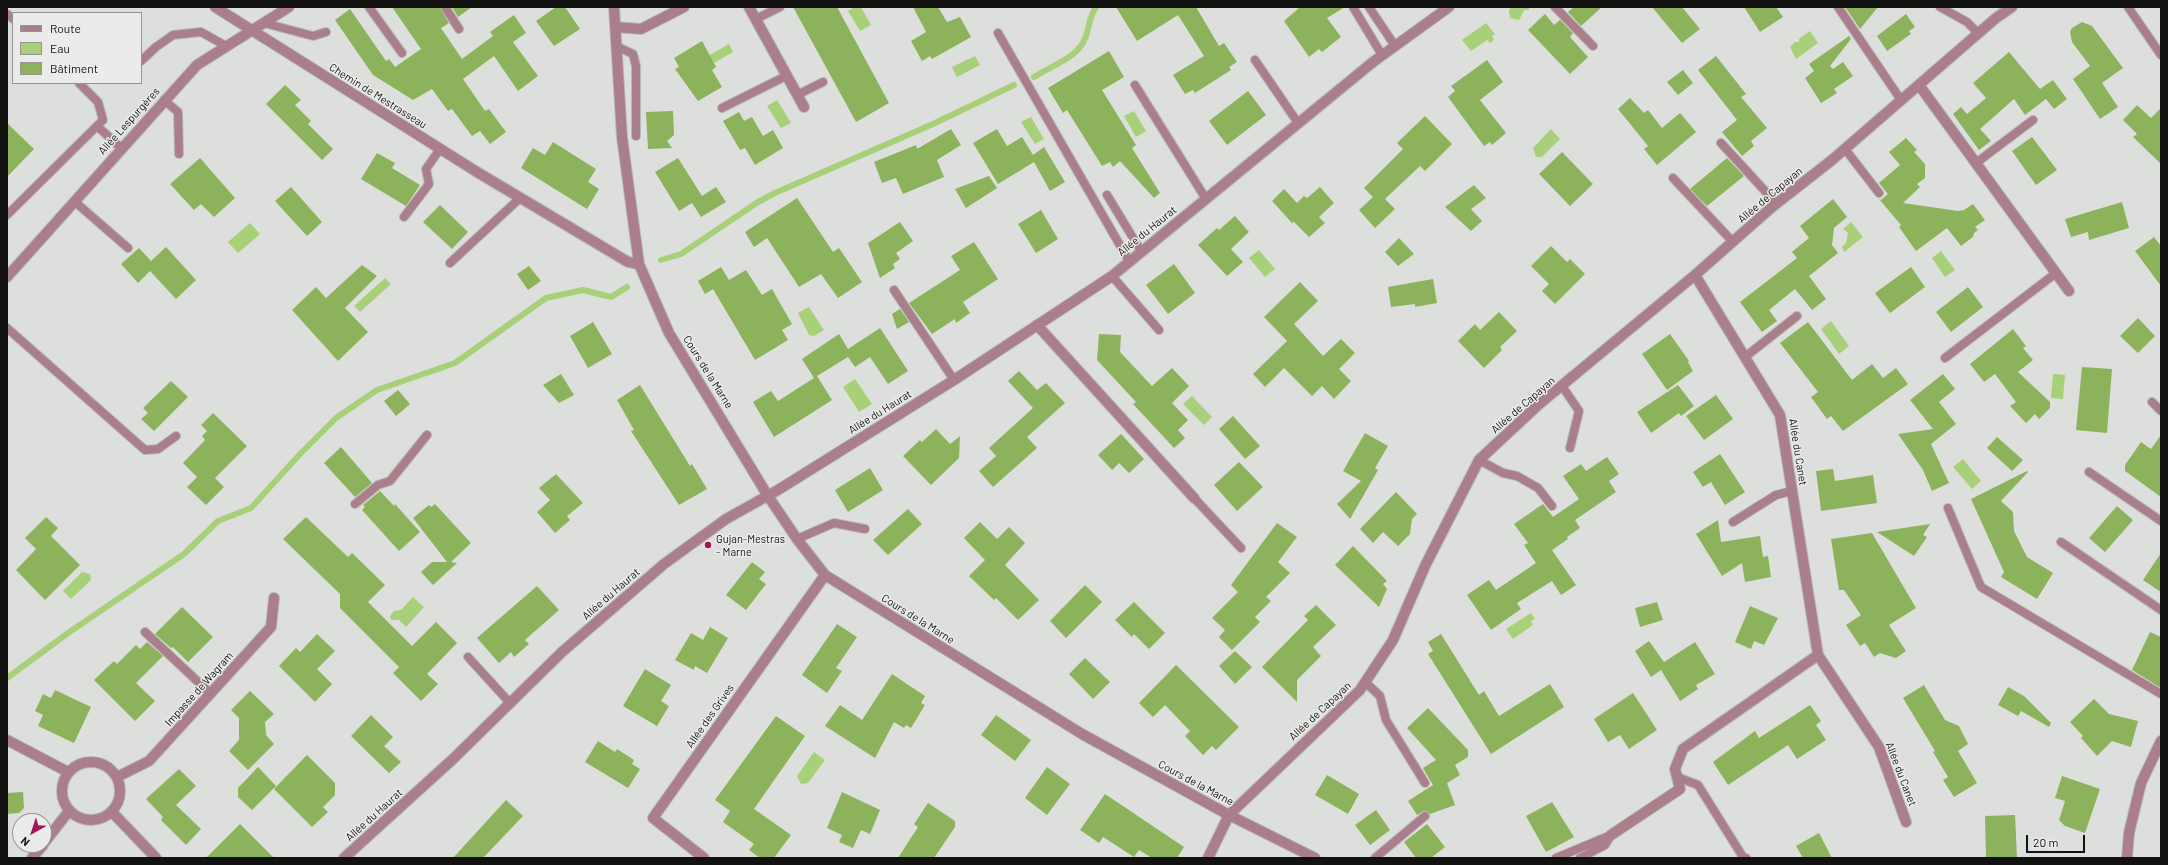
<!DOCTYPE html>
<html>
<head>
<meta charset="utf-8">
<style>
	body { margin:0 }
	#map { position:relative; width:2168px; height:865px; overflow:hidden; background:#dddfdc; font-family:Barlow,sans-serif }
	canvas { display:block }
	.frame { position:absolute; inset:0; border:8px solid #121211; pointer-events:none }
	.legend { position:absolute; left:12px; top:12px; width:130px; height:72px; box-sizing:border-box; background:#ebece9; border:1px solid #949593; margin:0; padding:5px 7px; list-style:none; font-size:12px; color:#121211 }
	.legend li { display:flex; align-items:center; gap:8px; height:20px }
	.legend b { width:20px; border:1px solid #949593 }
	.north { position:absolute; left:12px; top:813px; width:40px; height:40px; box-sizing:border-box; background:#ebece9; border:1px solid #949593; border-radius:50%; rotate:219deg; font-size:11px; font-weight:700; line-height:16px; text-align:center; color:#121211 }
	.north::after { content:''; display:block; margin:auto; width:14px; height:18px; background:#a41456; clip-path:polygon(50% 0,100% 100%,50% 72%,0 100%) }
	.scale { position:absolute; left:2026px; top:835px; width:59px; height:18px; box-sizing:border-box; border:2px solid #121211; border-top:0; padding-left:5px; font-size:12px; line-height:14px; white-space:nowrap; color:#121211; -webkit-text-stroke:3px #ebece9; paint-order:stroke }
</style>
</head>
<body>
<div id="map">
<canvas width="2168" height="865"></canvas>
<div class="frame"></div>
<ul class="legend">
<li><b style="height:5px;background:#aa7e8a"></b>Route</li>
<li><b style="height:11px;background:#a7d078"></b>Eau</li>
<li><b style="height:11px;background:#8cb35c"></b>Bâtiment</li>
</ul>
<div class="north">N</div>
<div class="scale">20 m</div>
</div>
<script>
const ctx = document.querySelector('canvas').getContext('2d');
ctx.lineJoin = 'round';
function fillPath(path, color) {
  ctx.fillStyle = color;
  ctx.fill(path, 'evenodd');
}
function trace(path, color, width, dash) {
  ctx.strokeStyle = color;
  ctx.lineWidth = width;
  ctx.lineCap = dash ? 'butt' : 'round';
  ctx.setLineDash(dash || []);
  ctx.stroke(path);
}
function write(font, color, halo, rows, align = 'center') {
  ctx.font = font + ' Barlow,sans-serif';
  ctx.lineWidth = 3;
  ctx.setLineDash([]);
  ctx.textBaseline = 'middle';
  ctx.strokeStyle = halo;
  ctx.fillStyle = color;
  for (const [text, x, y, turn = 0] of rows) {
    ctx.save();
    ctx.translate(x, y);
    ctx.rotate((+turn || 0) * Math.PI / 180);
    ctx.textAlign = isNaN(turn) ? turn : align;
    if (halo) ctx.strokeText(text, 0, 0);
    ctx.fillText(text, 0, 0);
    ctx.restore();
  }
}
const water = new Path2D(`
	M855,7h6l10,18 -11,6 -12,-20z
	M1511,7h18v3h-5l-5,10 -9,-2 -1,-7z
	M1486,23l9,11 -3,2 2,4 -4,3 -3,-3 -16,11 -9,-11z
	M1810,31l8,12 -22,16 -6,-12 5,-5h4v-3z
	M729,44l4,8 -21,12 -4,-8z
	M975,56l5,9 -23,12 -5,-10z
	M777,100l14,23 -10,5 -14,-22z
	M1134,111l12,20 -10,6 -12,-21z
	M1031,117l13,22 -9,5 -14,-22z
	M1551,129l9,10 -18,18h-6l-3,-9z
	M1851,222l12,15 -19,15 -2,-5 4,-4 2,-10 -5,-4z
	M250,223l10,11 -22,19 -10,-11z
	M1259,250l16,19 -10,8 -16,-19z
	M1941,251l14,19 -10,7 -13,-19z
	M385,278l6,6 -31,28 -6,-6z
	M809,307l15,23 -10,6 -5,-1 -11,-22z
	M1831,321l18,25 -10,8 -18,-25z
	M2053,374l12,1 -2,24 -12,-1z
	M855,379l17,25 -13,8 -16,-25z
	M1192,396l20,21 -8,8 -21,-21z
	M1963,459l18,22 -9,8 -19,-22z
	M82,572l8,2 1,6 -20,19 -8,-8z
	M413,597l11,10 -18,20 -7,-7h-8l-1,-4 4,-5 7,-1z
	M1531,613l4,6 -4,2 2,4 -20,14 -7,-10z
	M814,752l11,8 -17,23 -7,1 -4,-8z`);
const stream = new Path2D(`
	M1034,77c18,-12 45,-19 52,-41 4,-11 3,-19 10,-29
	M661,260l20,-6 77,-52 17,-9 158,-69 81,-39
	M7,678l61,-45 116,-79 34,-33 33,-13 49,-54 36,-36 41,-28 78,-27 91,-65 37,-8 28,7 16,-10`);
const building = new Path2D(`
	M392,7h48l9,16 -8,5 21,31 31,-23 -3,-4 24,-17 12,18 -13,9 25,34 -20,15 -24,-35 -31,23 22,32 4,-2 17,23 -16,12 -10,-13 -8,5 -20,-27 -4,2 -16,-22 -19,11 -40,-25 -38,-55 15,-11 36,52 3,-2 6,8 26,-18z
	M452,7h20l-14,10z
	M556,7h9l15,22 -26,17 -18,-25z
	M793,7h44l52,96 -33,19z
	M913,7h25l9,15 13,-5 11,20 -39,22 -2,-3 -8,5 -11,-20 15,-9z
	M1116,7h80l23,39 5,-3 13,19 -8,5 2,3 -36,23 -2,-3 -8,4 -12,-19 31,-19 -26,-41 -41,26z
	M1300,7h45l-18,11 14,19 -19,15 -3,-3 -10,8 -25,-36z
	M1574,7h28l-21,19 -13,-14z
	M1652,7h30l18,22 -18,14z
	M1744,7h32l7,10 -23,15z
	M1845,7h33l-18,22z
	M1545,14l9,11 6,-5 13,13 -3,4 18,20 -18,17 -42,-44z
	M1906,14l9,13 -6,4 2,3 -24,17 -10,-15z
	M2082,22l10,4 31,42 -21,15 16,24 -18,12 -27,-40 17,-13 -18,-24 -2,-10 2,-4z
	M1849,36l2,3 -21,27 3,3 10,-7 10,14 -19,13 3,4 -16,10 -16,-25 9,-7 -5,-7z
	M702,41l14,26 -4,3 10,17 -24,14 -23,-32 4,-2 -5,-9z
	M1109,51l15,26 -22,13 34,55 -4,3 28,45 -6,5 -34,-37 -7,6 -3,-5 -8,4 -35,-56 -4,3 -15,-25z
	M2009,52l31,37 13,-9 14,19 -13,10 -8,-10 -21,16 -11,-16 -34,30 11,12 -12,9 -26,-36 8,-7 6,7 19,-16 -13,-15z
	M1716,56l30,38 -5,3 26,31 -16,13 3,5 -12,10 -20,-24 15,-12 -39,-50z
	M1487,60l16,22 -23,18 26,33 -14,12 -2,-3 -6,4 -36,-49 7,-6 -4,-5z
	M1683,70l10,13 -15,12 -11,-13z
	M285,85l16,15 -6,5 16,16 -3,3 25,25 -11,11 -56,-56z
	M1248,91l18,24 -39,30 -18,-24z
	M1630,98l14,15 4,-3 14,18 18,-15 16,19 -39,33 -13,-16 4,-3 -30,-37z
	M2137,105l14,13 10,-10v56l-28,-27 4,-3 -14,-14z
	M673,111l1,24 -7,6 5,7 -24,1 -2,-37z
	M739,112l5,9 8,-4 11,19 10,-6 10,18 -28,17 -10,-17 -5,2 -17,-29z
	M1425,116l27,28 -27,27 -5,-5 -35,33 10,10 -20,19 -16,-18 14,-13 -9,-9 39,-39 -6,-6z
	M7,123l27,26 -27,28z
	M951,129l10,16 -24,15 7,17 -41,17 -7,-16 -14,5 -8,-21 42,-17 1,4z
	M997,129l10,17 15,-9 11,18 11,-8 21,35 -15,9 -16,-29 -36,22 -25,-41z
	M2032,137l25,33 -21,15 -24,-34z
	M1906,138l11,12 -3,2 11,12v14l-8,6 3,3 -17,16 55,8 6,-1 9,-6 12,16 -10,7 3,3 -4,3 -1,4 -12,9 -14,-18 -31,23 -17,-24 2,-2 -22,-26 2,1 7,-6 -9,-11 21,-18 -11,-13z
	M553,142l43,27 -8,13 11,7 -12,20 -66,-41 12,-20 12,7z
	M1562,152l31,32 -23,22 -31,-32z
	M377,153l18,10 -3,5 28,17 -14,21 -45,-27z
	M200,158l35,40 -21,19 -13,-13 -7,6 -24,-26z
	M678,158l24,38 14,-9 10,15 -25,15 -9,-14 8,-5 -21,13 -24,-39z
	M1727,158l17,18 -37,30 -17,-17z
	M989,176l8,12 -31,20 -11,-19z
	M1474,185l12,13 -15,11 11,12 -11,10 -26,-24z
	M291,187l31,35 -15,14 -32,-35z
	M1320,187l14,16 -15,14 6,6 -16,14 -16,-16v3l-21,-23 12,-12 13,14 7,-7 3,2z
	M797,198l36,54 6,-4 23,34 -24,16 -17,-24 -22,13 -32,-49 -13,9 -9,-15z
	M1833,199l14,18 -13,11 -2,17 6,8 -29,23 17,23 -14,11 -17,-21 -26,21 8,11 -15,11 -22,-30 57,-44 -5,-6 17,-14 -9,-12z
	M2122,202l7,26 -40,12 -1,-8 -17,5 -6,-18z
	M440,205l28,27 -16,17 -29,-27z
	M1041,210l17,29 -22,14 -18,-29z
	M1235,216l14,16 -18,17 12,13 -16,14 -29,-31 19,-17 2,2z
	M900,222l13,19 -17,12 4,6 -7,5 2,4 -15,10 -12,-35z
	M2154,237l7,9v40l-26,-35z
	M1399,238l15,16 -16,12 -13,-14z
	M974,242l24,37 -35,23 7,11 -14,10 -1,-4 -23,15 -23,-31 51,-33 -9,-14z
	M1551,246l16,16 3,-3 15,15 -30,30 -13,-13 7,-7 -18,-18z
	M166,247l30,33 -20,19 -26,-28 -12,12 -17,-19 18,-16 12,13z
	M1174,264l21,29 -27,21 -22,-29z
	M362,265l15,11 -32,32 23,24 -30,29 -46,-51 24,-23 10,11z
	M529,266l12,15 -13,9 -11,-16z
	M721,267l8,13 17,-10 16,25 10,-6 20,35 -10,6 6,10 -33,20 -42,-71 -8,5 -7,-13z
	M1911,267l14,20 -35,26 -15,-20z
	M1433,279l4,24 -22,4v-3l-24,3 -3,-20z
	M1300,282l18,19 -24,23 29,32 18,-17 14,14 -16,16 12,12 -17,18 -12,-13 -10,10 -28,-28 -19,19 -12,-13 34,-33 -23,-24z
	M1968,287l15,20 -32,25 -15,-20z
	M900,309l9,13 -12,7 -5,-15z
	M1499,312l18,19 -17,16 2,3 -18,18 -26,-27 17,-17 5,6z
	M2138,318l17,18 -17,17 -18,-17z
	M593,322l19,32 -24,14 -18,-32z
	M1808,322l44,58 20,-16 11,14 13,-10 12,16 -65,47 -12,-15 -4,3 -16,-22 7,-5 -38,-49z
	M880,328l28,43 -20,13 -18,-27 -15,10 -7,-10 -31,19 15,24 -58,37 -21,-35 18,-11 7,10 36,-23 -12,-19 37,-25 9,15z
	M2013,329l13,17 -3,2 10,12 -15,12 32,30v6l-11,11 -4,-5 -9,9 -16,-17 6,-4 -21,-28 -11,8 -14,-18z
	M1099,334l22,1 -1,17 32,34 20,-18 17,18 -17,17 16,17 -10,10 7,8 -11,10 -41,-44 3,-2 -39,-42z
	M1670,334l19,27 -1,1 5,9 -26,19 -25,-36z
	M2082,367l30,2 -5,64 -31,-3z
	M1019,371l18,19 9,-7 19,20 -38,34 10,11 -44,39 -14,-16 17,-15 -7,-8 44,-40 -25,-27z
	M561,374l13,21 -15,8 -16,-18z
	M1943,374l12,15 -16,13 17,22 -25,20 18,39 -17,8 -9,-21 -25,-36 35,-5 -23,-29z
	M171,381l17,16 -34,34 -13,-12 7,-6 -5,-5z
	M640,385l50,81 2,-2 15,25 -28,16 -48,-74 3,-1 -17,-30z
	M1678,385l16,21 -13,10 -2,-3 -28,20 -14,-21z
	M398,390l12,14 -14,12 -12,-15z
	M1716,395l17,24 -29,21 -18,-24z
	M213,413l34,33 -32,32 9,9 -18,18 -19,-18 10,-10 -14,-14 22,-23 -3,-4 5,-5 -6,-6z
	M1233,416l27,30 -15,13 -26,-30z
	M936,429l14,15 10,-8 -1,22 -28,27 -28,-29 17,-16 2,2z
	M1365,433l23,13 -13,22 3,2 -28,49 -13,-15 24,-23 -18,-10z
	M1121,434l23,25 -15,14 -10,-10 -7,7 -14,-15z
	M2161,435v62l-36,-26v-6l16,-23 10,7z
	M1997,437l26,23 -11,11 -25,-23z
	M341,447l31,36 -17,14 -31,-34z
	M1720,454l25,38 -20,13 -14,-23 -8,5 -10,-15z
	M1607,457l12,17 -10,7 7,11 -41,28 5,8 -13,9 1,2 -16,11 24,35 -15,10 -9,-14 -35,22 4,6 -30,21 -24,-35 22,-15 7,10 40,-27 -12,-18 4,-2 -14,-19 29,-20 10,13 26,-18 -16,-23 18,-12 5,7z
	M1239,462l24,25 -26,24 -23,-26z
	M870,468l13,22 -35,22 -13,-22z
	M1833,469l2,12 38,-6 4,28 -56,8 -5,-40z
	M2027,471l1,1 -27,29 12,11 1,19 13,26 26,16 -16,26 -36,-22 3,-5 -33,-73z
	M556,474l27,29 -16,13 3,4 -15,13 -18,-21 13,-12 -11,-12z
	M380,491l14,15 1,-2 25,28 -21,19 -37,-41 3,-3 -2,-2z
	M1396,492l21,22 -5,5 -2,15 -12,12 -15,-14 -10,11 -13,-14z
	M435,504l36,39 -20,19 6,1 -24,22 -12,-13 11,-10h15l-34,-44 16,-13 2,2z
	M2117,506l16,14 -28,32 -16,-14z
	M908,509l14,15 -34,31 -15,-15z
	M46,517l12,11 -7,8 29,29 -35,35 -29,-30 20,-21 -11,-11z
	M306,517l42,40 4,-4 33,32 -17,17 44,44 24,-24 21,21 -30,31 11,10 -17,17 -28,-28 6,-6 -59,-59v-14l-57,-55z
	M1718,520l3,22 39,-6 3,21 5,-1 3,21 -26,5 -3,-19 -20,13 -26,-42z
	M980,522l17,17 12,-12 16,16 -20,22 34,35 -21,20 -22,-22 -2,2 -25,-24 16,-16 -21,-22z
	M1277,523l20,14 -19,25 12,11 -24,24 5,4 -16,16 5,5 -28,28 -13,-13 6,-7 -13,-12 26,-26 -7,-7z
	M1930,524l-7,11 4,2 -13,19 -37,-24z
	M1872,533l44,75 -27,17 17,26 -10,7 -16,-5 -6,4 -9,-14 -5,3 -14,-21 15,-10 -17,-25h-5l-8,-51z
	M1353,546l34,35 -4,3 4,5 -8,18 -44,-42z
	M2161,553v39l-18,-12z
	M752,562l13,10 -6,7 7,5 -20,26 -20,-15z
	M1085,585l17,17 -36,36 -16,-17z
	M537,586l22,24 -34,30 4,4 -15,13 -3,-5 -12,11 -22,-25z
	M1134,602l31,31 -16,16 -15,-15 -2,3 -17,-17z
	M1657,602l6,18 -23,7 -5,-19z
	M1316,605l20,20 -23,22 8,9 -24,24v22l-35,-35 46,-47 -4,-4z
	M1750,606l28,12 -14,27 -10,-4 -3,8 -16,-7z
	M182,607l31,30 -25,25 -15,-15 -2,1 -16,-14z
	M837,624l20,13 -21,31 6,3 -15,22 -25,-18z
	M710,627l18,11 -21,35 -12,-7 -1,4 -19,-10 16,-27 12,7z
	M2150,632l11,5v51l-29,-18z
	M317,634l18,17 -18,18 15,15 -17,18 -36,-36 17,-18 4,4z
	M1441,634l38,61 5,-4 15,25 51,-32 14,23 -73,47 -63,-100 5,-3 -5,-9z
	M1649,641l15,21 31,-20 20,32 -19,11 2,4 -18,12 -19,-31 -10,7 -16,-26z
	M147,642l16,14 -27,27 19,18 -20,20 -41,-41 20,-19 3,3 19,-19 4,4z
	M1235,651l17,16 -17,17 -16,-18z
	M1085,658l25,24 -17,17 -24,-25z
	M1176,665l63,62 -23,23 -4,-4 -9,9 -18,-19 5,-5 -25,-26 -12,12 -14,-14z
	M645,669l26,16 -10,16 8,5 -12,20 -34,-20z
	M892,674l33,22 -4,7 4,2 -14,23 -5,-3 -2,3 -10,-6 -19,36 -50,-32 15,-21 22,15z
	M1924,685l21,35 14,6 9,18 -10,7 19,32 -23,14 -11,-17 5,-3 -15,-25 2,-1 -32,-53z
	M2008,687l16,9 27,27 -2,4 -28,-16 -3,5 -20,-11z
	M55,690l36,17 -17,36 -36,-17 5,-11 -8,-4 8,-17 8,4z
	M250,691l24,23 -9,8 1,13 8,9 -26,26 -19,-19 10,-11v-22l-8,-8z
	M1633,693l24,37 -28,19 -9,-14 -12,7 -14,-23z
	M2094,699l15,15 29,7 -7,26 -19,-6 -15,15 -16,-18 2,-2 -13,-14z
	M1810,705l11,16 -5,4 10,15 -29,19 -9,-14 -60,40 -15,-23 42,-31 4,7z
	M1428,708l40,42v7l-13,8 5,10 -13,8 8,22 -25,9 -6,-3 -7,4 -9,-14 25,-16 -10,-17 13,-8 -29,-32z
	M371,715l22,22 -9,9 17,16 -12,11 -38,-37z
	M996,715l35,25 -16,21 -34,-26z
	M776,716l29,20 -51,73 37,26 -17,23h-14l-11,-8 5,-6 -31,-22 7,-11 -15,-11z
	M598,741l17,11 2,-3 17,11 -2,4 8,5 -12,19 -43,-26z
	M307,755l28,28v12l-12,12 5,5 -16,15 -38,-38z
	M258,767l18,19 -24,24 -14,-13v-9z
	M1047,767l23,17 -23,31 -22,-17z
	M179,769l17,17 -20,19 25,24 -15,16 -25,-25 2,-3 -17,-18z
	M1327,775l32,19 -11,20 -33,-19z
	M2062,776l38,13 -15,44 -20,-7 -6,-6 6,-19 -10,-3z
	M23,792l1,16 -5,5 -12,1v-21z
	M842,792l38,18 -10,24 -9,-4 -8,18 -14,-6 3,-7 -15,-7z
	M1105,794l79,53 -7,11h-25l-13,-8 -5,7 -31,-20 -4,6 -19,-13z
	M506,800l17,16 -40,42h-30z
	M1552,802l22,35 -28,15 -20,-36z
	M928,803l27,18v6l-21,31h-36l20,-31 -4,-3z
	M1376,810l14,20 -20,15 -15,-20z
	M2015,815l2,43h-31l-1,-42z
	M240,824l34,34h-68z
	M1427,824l18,23 -14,11h-15l-12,-16z
	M1819,833l13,25h-29l-7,-12z`);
const lane = new Path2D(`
	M369,7l33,46
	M445,7l14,22
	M1353,7l29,48
	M1369,7l26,39
	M1555,7l38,39
	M1838,7l63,93
	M1940,7l27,15 11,11
	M2128,7l33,48
	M7,14l6,5
	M756,19l24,-12
	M264,23l49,13 13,-4
	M998,33l131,228
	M616,46l17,8 3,12v70
	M1255,60l43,63
	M141,61l15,-14 17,-12 28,-3 25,14
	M1135,85l71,114
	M797,95l26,-13
	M164,100l14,12 1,42
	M722,108l64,-32
	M97,126l24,22
	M1721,143l56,61
	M1845,149l34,44
	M1976,163l57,-43
	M1673,178l60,64
	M1107,195l34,56
	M74,201l54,47
	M7,215l96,-95 -5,-18 -19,-19
	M404,217l25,-33 -3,-15 14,-20
	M450,263l70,-65
	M1112,276l47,54
	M894,290l60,90
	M7,328l138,122 13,-1 18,-13
	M1745,357l52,-41
	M1945,358l111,-85
	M1562,386l17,25 -9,37
	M2152,402l9,9
	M1479,460l24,13 14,3 21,12 14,18
	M2089,472l72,49
	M1194,498l47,50
	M355,504l23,-19 12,-4 37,-46
	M1948,508l33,79 180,107
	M1733,522l43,-27 16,-4
	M797,539l37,-16 31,6
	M2061,542l100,68
	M145,632l66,62
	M468,657l42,46
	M1365,682l15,14 6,24 39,63
	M1677,777l21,8 45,72 3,1
	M1375,858l50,-42
	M1556,858l55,-23
	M1580,858l25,-13 6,-10`);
const street = new Path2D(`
	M215,7l262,165 151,90 11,2
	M614,7l8,130 17,127 30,69 99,163 29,43 28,36 257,159 147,81 86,43
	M749,7l55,100
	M615,27l26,2 43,-22
	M1919,85l150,206
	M1695,275l85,140 38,240 61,92 27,75
	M7,277l190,-212 92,-58
	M1037,325l157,173
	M7,740l61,32
	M62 791a29 29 0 1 1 58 0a29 29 0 1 1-58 0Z
	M117,777l32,-16 122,-134 3,-29
	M112,812l44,46
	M1611,835l69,-46 -5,-20 8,-20 135,-94
	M44,843l25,-32
	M32,858l11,-13
	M344,858l109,-99 109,-107 102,-88 62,-45 52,-29 176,-110 158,-104 261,-214 76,-55
	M704,858l-51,-40 172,-243
	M1208,858l21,-43 131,-125 33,-50 32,-74 54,-106 58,-54 158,-131 77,-68 60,-47 164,-142 16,-11
	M2127,858l2,-25 12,-50 20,-42`);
const markers = [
	[708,545,4,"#a41456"]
];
const streetNames = [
	["Chemin de Mestrasseau",378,96,32],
	["Allée Lespurgères",129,121,-48],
	["Allée de Capayan",1770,195,-40],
	["Allée du Haurat",1147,231,-39],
	["Cours de la Marne",708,372,58],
	["Allée de Capayan",1523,405,-41],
	["Allée du Haurat",880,412,-32],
	["Allée du Canet",1798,452,81],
	["Allée du Haurat",611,594,-41],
	["Cours de la Marne",918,619,32],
	["Impasse de Wagram",199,689,-48],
	["Allée de Capayan",1320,711,-43],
	["Allée des Grives",710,716,-55],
	["Allée du Canet",1901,774,69],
	["Cours de la Marne",1196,783,28],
	["Allée du Haurat",374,815,-42]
];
const poiNames = [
	["Gujan-Mestras",716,539],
	["- Marne",716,552]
];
fillPath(water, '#a7d078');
trace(stream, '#a7d078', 6);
fillPath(building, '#8cb35c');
trace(lane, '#b8bab7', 10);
trace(street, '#b8bab7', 12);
trace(lane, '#aa7e8a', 8);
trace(street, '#aa7e8a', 10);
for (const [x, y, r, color] of markers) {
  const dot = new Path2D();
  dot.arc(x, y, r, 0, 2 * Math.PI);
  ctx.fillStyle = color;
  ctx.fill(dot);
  trace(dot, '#ebece9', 1.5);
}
write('11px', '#121211', '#ebece9', streetNames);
write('11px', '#121211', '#ebece9', poiNames, 'left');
</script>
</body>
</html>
